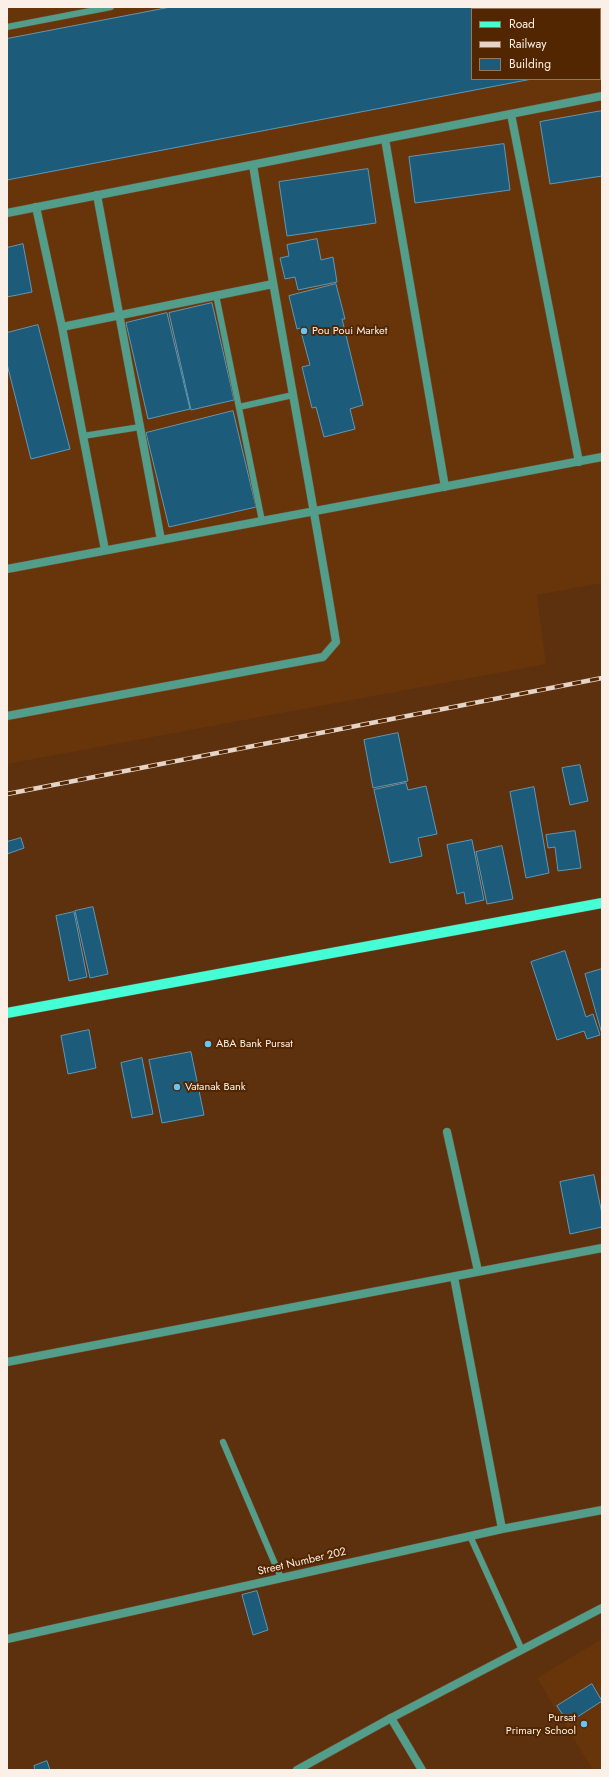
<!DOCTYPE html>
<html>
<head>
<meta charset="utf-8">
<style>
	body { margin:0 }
	#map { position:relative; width:609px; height:1777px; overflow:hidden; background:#5d300e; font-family:Jost,sans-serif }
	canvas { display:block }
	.frame { position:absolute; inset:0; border:8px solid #fbf0e8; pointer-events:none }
	.legend { position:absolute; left:471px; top:8px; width:130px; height:72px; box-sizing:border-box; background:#522601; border:1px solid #96775d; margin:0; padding:5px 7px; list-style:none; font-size:12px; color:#fbf0e8 }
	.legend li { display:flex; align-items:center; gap:8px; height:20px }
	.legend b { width:20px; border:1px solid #96775d }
</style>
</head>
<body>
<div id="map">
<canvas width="609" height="1777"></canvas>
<div class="frame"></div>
<ul class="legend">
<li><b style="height:5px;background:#45fed5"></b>Road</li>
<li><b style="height:5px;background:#e4d4c8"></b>Railway</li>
<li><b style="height:11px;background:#1c5b79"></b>Building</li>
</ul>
</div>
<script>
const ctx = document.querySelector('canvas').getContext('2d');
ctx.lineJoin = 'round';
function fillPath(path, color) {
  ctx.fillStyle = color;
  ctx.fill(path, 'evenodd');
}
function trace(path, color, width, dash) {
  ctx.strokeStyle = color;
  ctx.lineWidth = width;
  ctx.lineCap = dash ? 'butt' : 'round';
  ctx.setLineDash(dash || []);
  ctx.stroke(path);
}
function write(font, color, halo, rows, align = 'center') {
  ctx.font = font + ' Jost,sans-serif';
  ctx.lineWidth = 4;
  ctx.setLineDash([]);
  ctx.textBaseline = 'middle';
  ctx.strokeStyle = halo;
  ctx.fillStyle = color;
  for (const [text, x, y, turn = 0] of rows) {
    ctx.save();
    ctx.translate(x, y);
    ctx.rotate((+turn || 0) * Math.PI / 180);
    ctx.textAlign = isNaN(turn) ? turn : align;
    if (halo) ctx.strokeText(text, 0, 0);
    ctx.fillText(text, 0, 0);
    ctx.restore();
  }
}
const built = new Path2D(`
	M7,7h595v576l-65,12 9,69 -539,100zM472,9h128v70h-128z
	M602,1639v131h-9l-56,-92z`);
const building = new Path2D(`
	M171,7h398l1,2h-98v70h60l-525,101v-141z
	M602,111v65l-52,8 -10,-62z
	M504,144l6,46 -95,13 -6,-46z
	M368,169l8,54 -89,13 -8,-54z
	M317,239l4,21 12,-3 4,25 -39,8 -3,-13 -10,2 -5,-21 9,-2 -2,-11z
	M23,244l9,48 -25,5v-49z
	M336,284l9,35h-3l21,86 -13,4 5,20 -31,8 -8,-30 -4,1 -10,-41 8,-2 -10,-37 -3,1 -8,-33z
	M212,303l22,97 -43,10 -22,-97z
	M167,313l23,96 -42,10 -22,-96z
	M38,325l32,124 -39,10 -24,-95v-31z
	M233,411l23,96 -87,20 -23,-94z
	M398,733l10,48 -35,7 -9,-48z
	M580,765l8,36 -18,4 -8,-37z
	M406,783l2,7 18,-4 11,48 -19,4 4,18 -32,7 -16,-73z
	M534,787l15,86 -23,5 -16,-86z
	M575,831l6,37 -23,3 -3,-24 -7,1 -2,-13z
	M21,838l3,10 -17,6v-12z
	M472,840l12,60 -18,4 -2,-12 -7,2 -10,-49z
	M502,846l11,53 -26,5 -11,-52z
	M93,907l15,67 -18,4 -15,-67z
	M74,912l13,65 -18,4 -13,-65z
	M565,951l21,66 7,-3 7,21 -13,4 -3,-8 -27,9 -26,-78z
	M602,969v65l-17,-60z
	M89,1030l7,38 -28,6 -7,-38z
	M191,1052l13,63 -42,8 -13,-63z
	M142,1058l11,56 -21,4 -11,-55z
	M594,1175l8,39v13l-32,7 -10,-52z
	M257,1591l11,39 -15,5 -11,-40z
	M592,1684l10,17 -34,22 -11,-17z
	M47,1761l3,9h-15l-1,-4z`);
const service = new Path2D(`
	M585,7v2
	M7,27l104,-20
	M600,28h2
	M216,295l46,226
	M239,407l54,-12
	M83,436l57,-9
	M223,1442l58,136
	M470,1536l52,114`);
const minor = new Path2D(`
	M511,114l68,348
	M385,139l60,348
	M97,195l64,345
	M36,207l26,120 43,223
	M62,327l211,-43
	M7,569l595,-112
	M7,716l316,-59 13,-15c-26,-160 -57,-318 -83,-477
	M447,1132l31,139
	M454,1277l48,252
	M7,1362l595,-114
	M7,1639l495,-110 100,-19
	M391,1718l31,52`);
const tertiary = new Path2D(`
	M7,213l595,-117
	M297,1770l94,-52 211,-110`);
const primary = new Path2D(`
	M7,1013l595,-110`);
const rail = new Path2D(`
	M7,794l595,-116`);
const markers = [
	[304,331,4,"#6bc3f2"],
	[208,1044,4,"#6bc3f2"],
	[177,1087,4,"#6bc3f2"],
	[584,1724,4,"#6bc3f2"]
];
const poiNames = [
	["Pou Poui Market",312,331],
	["ABA Bank Pursat",216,1044],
	["Vatanak Bank",185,1087],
	["Pursat",576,1718,"right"],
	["Primary School",576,1731,"right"]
];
const streetNames = [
	["Street Number 202",302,1562,-13]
];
fillPath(built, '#68350b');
fillPath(building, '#1c5b79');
trace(building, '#5c98b9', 1);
trace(service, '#734b2d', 7);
trace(minor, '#734b2d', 9);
trace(tertiary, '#734b2d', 9);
trace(primary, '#734b2d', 11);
trace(service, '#529e8a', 6);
trace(minor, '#529e8a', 8);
trace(tertiary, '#529e8a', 8);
trace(primary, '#45fed5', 10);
trace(rail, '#e4d4c8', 4.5);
trace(rail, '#522601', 3, [9]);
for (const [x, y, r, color] of markers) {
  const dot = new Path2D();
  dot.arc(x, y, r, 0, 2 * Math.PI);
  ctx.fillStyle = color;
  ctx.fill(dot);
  trace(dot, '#522601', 1.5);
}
write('11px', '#fbf0e8', '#522601', poiNames, 'left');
write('11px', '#fbf0e8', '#522601', streetNames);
</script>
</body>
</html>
